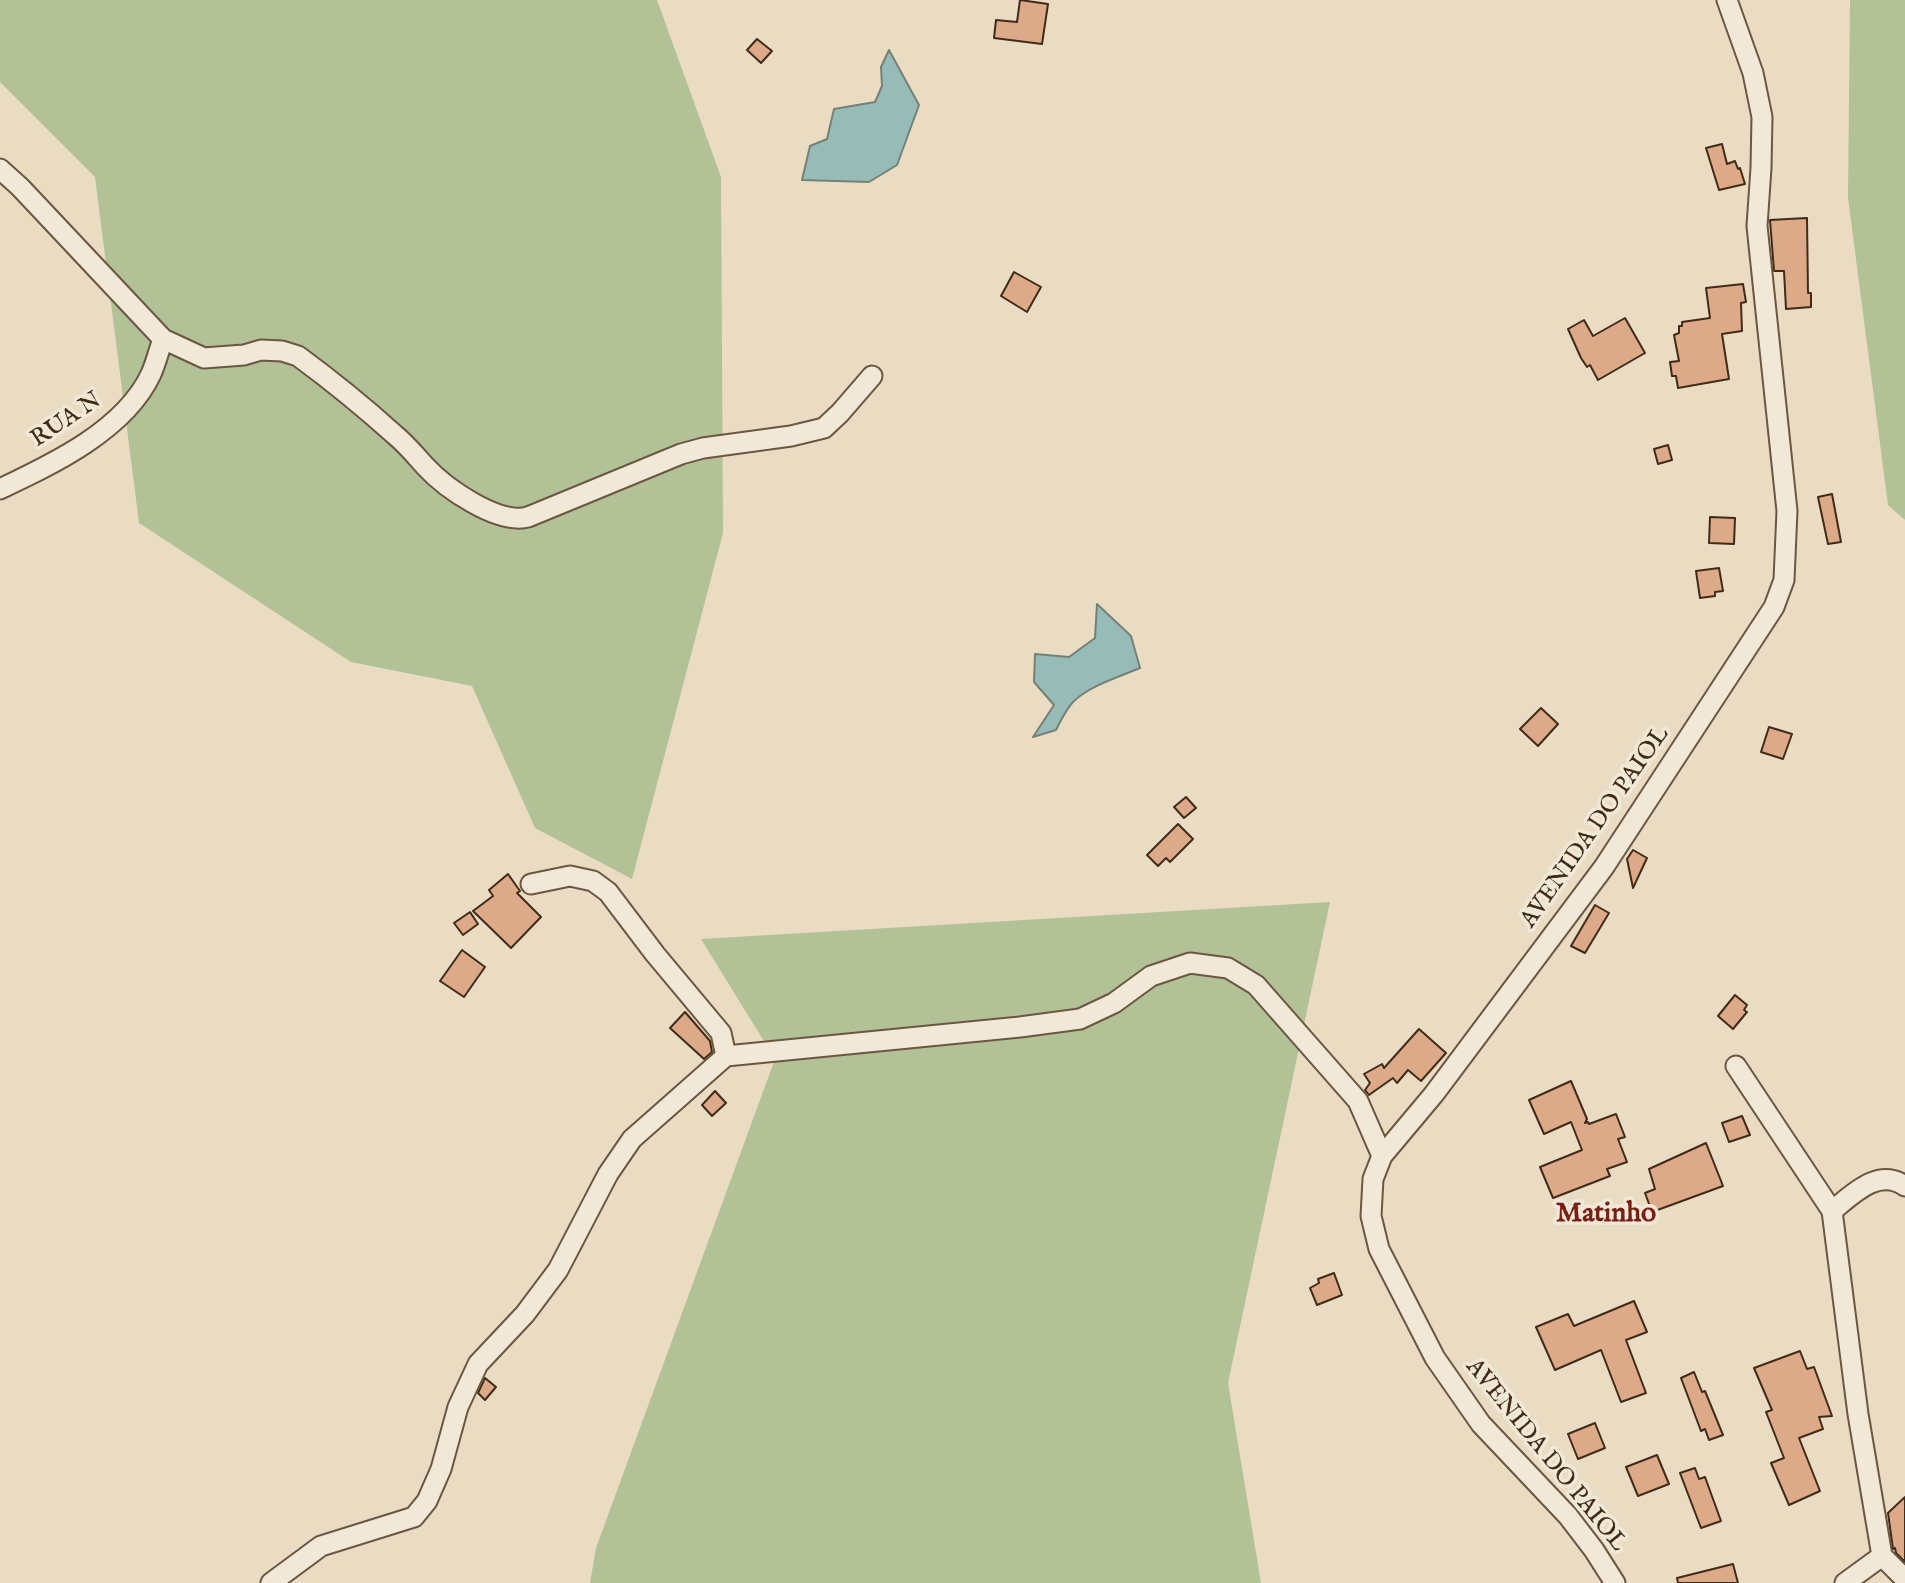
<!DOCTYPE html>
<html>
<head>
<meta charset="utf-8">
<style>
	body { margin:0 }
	canvas { display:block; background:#e9dcc3 }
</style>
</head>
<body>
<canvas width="1905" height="1583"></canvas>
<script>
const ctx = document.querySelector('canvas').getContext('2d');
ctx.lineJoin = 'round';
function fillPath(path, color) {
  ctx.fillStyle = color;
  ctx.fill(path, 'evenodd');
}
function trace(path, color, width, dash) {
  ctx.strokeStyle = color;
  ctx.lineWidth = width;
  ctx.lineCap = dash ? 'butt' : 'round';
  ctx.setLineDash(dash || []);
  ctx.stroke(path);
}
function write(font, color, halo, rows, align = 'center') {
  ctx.font = font + ' "IM FELL English",serif';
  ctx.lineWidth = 7;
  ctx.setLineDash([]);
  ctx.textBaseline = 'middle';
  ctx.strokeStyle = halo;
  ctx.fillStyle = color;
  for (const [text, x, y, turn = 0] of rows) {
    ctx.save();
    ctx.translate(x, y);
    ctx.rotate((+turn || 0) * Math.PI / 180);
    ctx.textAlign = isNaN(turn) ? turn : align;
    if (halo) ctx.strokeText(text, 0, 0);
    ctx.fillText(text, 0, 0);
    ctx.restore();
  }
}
const green = new Path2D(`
	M0,0h657l64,177 2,356 -91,346 -97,-51 -63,-142 -121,-24 -212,-139 -44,-346 -95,-95z
	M1850,0h55v520l-17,-15 -40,-307z
	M1330,902l-102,481 33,200h-671l6,-35 179,-489 -74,-120z`);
const water = new Path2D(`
	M889,50l30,55 -22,60 -28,17 -67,-2 8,-34 17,-7 7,-30 41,-7 7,-16 -1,-19z
	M1097,604l34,32 9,32c-21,9 -49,17 -66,33 -8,8 -13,19 -18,29l-23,7 21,-32 -20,-23 1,-28 34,3 26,-19z`);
const building = new Path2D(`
	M1020,0l28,4 -6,40 -48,-6 2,-18 21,2z
	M757,39l15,12 -11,12 -14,-13z
	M1722,144l5,20 8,-3 3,8 2,-1 5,16 -26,6 -13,-42z
	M1807,218l1,75h3v14l-25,2 -2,-38h-10l-4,-51z
	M1014,272l27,15 -14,25 -26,-16z
	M1743,284l3,18 -5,1 1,28 -20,3 7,45 -51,9 -2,-12h-4l-2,-14 9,-1 -5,-26 5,-2v-7h3v-4l28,-4 -4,-30z
	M1625,318l20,35 -47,27 -8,-15 -3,2 -6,-9 -13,-29 16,-9 9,16z
	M1668,445l4,15 -14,4 -4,-15z
	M1832,494l9,48 -13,2 -10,-47z
	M1710,517l25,1 -1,26 -25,-1z
	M1719,568l4,23 -8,1v4l-15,2 -4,-27z
	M1541,708l17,16 -20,22 -18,-17z
	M1769,727l23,7 -9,25 -22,-7z
	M1186,797l10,11 -12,10 -10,-11z
	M1178,824l15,15 -23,23 -4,-4 -8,8 -11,-11z
	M1633,850l14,8 -14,30 -6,-29z
	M508,874l12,17 -3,2 24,24 -30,31 -38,-37 20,-15 -4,-6z
	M1595,905l14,8 -24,40 -14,-7z
	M470,912l8,12 -15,11 -9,-12z
	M462,950l23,17 -21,30 -24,-16z
	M1735,995l12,10 -3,5 3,2 -14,17 -15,-13z
	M685,1012l25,29 2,11 -8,7 -34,-31z
	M1419,1029l27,24 -25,28 -13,-11 -11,13 -4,-5 -24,17 -4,-5 5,-7 -6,-9 18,-10 2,4z
	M1571,1081l16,38 -2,4 3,-1 1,2 27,-10 9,23 -7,2 9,23 -20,7 3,7 -57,22 -13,-31 42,-17 -11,-28 -27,12 -15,-34z
	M715,1091l11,12 -14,13 -10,-11z
	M1742,1116l8,19 -21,7 -7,-19z
	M1706,1143l17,43 -71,26 -7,-19 10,-4 -6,-20z
	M1334,1273l8,22 -25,10 -7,-17 9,-5 -1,-4z
	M1634,1301l13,31 -21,8 20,53 -25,9 -20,-52 -46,20 -19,-43 32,-13 6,12z
	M1800,1351l7,18 7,-2 18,49 -13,1 4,12 -24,9 21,53 -31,14 -18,-42 13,-5 -18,-46 6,-2 -18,-42z
	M1694,1372l8,20 3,-1 18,44 -14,5 -4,-11 -4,2 -20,-53z
	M485,1378l11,9 -11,13 -7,-7z
	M1595,1423l10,25 -27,11 -10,-25z
	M1657,1455l12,29 -31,12 -12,-29z
	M1695,1468l4,11 6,-2 16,44 -20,7 -21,-55z
	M1905,1497v65l-9,-9 -1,-5 -2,1 -5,-36z
	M1733,1564l5,19h-60l-1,-5z`);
const minor = new Path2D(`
	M0,169l20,18 143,152 41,19 40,-3 17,-5 21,1 16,5c34,25 66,51 97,79 11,9 20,20 30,31 20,22 73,59 103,51l153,-63 22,-6 88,-12 33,-8 16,-15 32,-37
	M0,489c53,-25 125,-59 151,-115 5,-11 8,-24 12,-35
	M726,1056l294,-29 60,-8 34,-16 37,-27 39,-13 38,5 28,17 102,116 24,55
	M1736,1066l96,145 26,203 24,142 23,23
	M1832,1211c20,-16 46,-44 73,-25
	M271,1583l50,-37 93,-29 13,-16 14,-32 17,-62 20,-43 47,-50 33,-44 50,-96 24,-35 94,-83 -5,-23 -66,-79 -47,-62 -15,-11 -23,-5 -39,8
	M1615,1583l-21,-33 -26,-34 -87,-92 -46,-66 -56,-109 -8,-33 2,-37 9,-23 52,-62 170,-227 170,-260 10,-27 3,-69 -30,-285 4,-58 1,-51 -9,-44 -26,-73
	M1845,1583l37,-27`);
const streetNames = [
	["RUA N",67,421,-34],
	["AVENIDA DO PAIOL",1596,828,-55],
	["AVENIDA DO PAIOL",1545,1456,51]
];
const quarterNames = [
	["Matinho",1606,1215]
];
fillPath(green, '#b3c196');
fillPath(water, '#97bbb7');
trace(water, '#758177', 2);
fillPath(building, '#ddaa89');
trace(building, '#412b16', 2);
trace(minor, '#6b5741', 23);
trace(minor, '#f1e8d8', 19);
write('24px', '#412b16', '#f1e8d8', streetNames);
write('bold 28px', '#7a1f14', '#f1e8d8', quarterNames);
</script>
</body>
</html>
